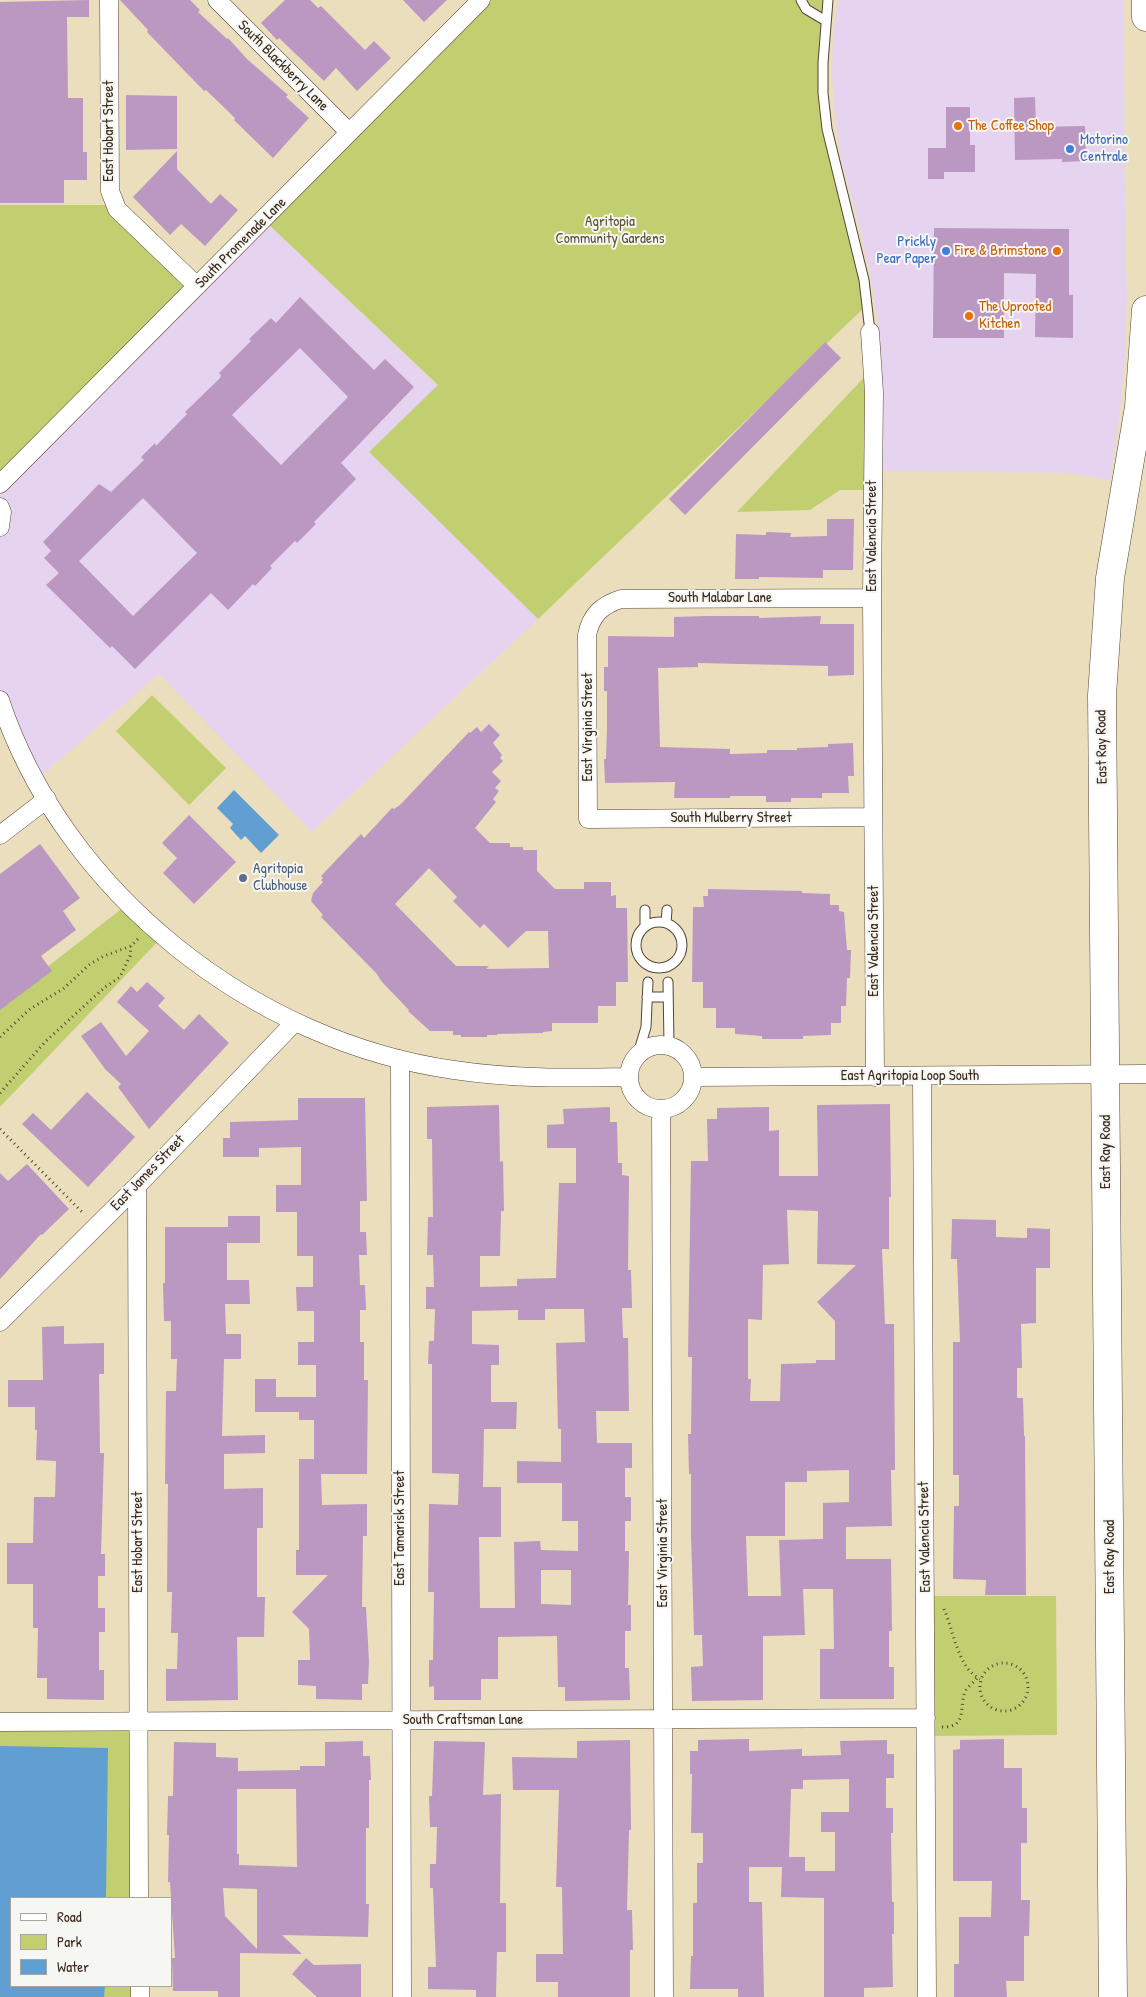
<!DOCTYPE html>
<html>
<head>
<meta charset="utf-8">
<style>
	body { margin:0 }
	#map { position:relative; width:1146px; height:1997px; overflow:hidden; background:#ebdebc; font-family:"Patrick Hand",sans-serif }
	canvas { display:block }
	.legend { position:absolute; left:10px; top:1897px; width:162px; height:90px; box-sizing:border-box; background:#f6f6f2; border:1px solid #aba49d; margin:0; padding:6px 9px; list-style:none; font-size:15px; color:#3b2a1e }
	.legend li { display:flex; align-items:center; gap:10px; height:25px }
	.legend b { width:25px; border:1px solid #aba49d }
</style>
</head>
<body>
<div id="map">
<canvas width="1146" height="1997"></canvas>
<ul class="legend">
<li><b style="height:6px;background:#fff"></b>Road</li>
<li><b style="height:14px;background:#c2cf71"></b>Park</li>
<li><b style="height:14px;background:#619fd3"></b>Water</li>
</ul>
</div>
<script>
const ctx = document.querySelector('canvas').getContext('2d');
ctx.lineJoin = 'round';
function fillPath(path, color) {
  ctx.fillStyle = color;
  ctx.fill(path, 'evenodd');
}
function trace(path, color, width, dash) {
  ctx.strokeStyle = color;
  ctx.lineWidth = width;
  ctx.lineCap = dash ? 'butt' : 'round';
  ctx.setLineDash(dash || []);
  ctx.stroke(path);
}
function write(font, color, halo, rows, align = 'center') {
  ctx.font = font + ' "Patrick Hand",sans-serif';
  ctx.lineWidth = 4;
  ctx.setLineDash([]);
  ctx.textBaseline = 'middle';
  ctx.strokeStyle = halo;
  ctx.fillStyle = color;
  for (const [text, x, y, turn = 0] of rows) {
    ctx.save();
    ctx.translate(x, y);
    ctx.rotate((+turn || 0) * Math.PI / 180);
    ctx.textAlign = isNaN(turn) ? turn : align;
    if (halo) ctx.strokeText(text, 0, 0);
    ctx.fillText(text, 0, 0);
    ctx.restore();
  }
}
const built = new Path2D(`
	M838,0h286l1,236 2,59 -2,61 -5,55 -10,69 -43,-7 -184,-2 -3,-130 -8,-57 -12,-55 -19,-70 -6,-40 -3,-43 1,-41z
	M264,220l174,166 -69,66 169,167 -226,213 -153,-158 -123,106 -36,-80v-216z`);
const green = new Path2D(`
	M481,0h347l-5,93 44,212 -329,314 -169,-167 69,-67 -174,-165z
	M0,205h114l83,81 -197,198z
	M873,368v122h-33l-30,20 -73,2z
	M152,695l74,73 -37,37 -73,-74z
	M129,903l35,32 -164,172v-103z
	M925,1596h131l1,139 -131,1z
	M138,1721l1,177h-128v88h129v11h-140v-275z`);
const water = new Path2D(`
	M234,790l45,45 -18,18 -16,-17 -4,4 -11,-12 3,-4 -16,-16z
	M0,1746l108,2 -2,150h-95v88h94l-1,11h-104z`);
const building = new Path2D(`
	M89,0v17h-22l1,81h15v54h4v28h-23v23h-64v-201z
	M120,0h70l10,10 -2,2 29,27 1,-1 19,21 41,36 -2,2 23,21 -36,40 -39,-38 1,-2 -29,-28 -2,1 -57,-59 1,-2z
	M285,0h25l8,8 3,-2 44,44 9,-9 17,17 -34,33 -21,-23 -12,13 -45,-43 -2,2 -16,-17z
	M403,0h44l-23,22z
	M126,95l51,1v53l-51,1z
	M1035,97l1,30 49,-1 1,35 -24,1v-3l-47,1 -1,-62z
	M946,107h24v38h5v27h-31v7h-16v-31h18z
	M177,151v18l34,35 9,-10 18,16 -33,36 -24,-22 -11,11 -37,-38z
	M934,228l135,1v66h4v43l-38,-1 1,-63 -32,-1v65h-71z
	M300,297l74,73 11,-11 29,28 -73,76 15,16 -42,43 2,2 -19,19 -2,-2 -25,25 2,2 -17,18 -2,-2 -25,26 -17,-17 -76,76 -23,-23 -2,2 -64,-63 13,-12 -15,-15 7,-7 -8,-9 56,-58 12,8 33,-32 -3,-3 14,-14 1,3 31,-32 -2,-2 35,-34 1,-3 -2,-2 32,-32 -2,-2 22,-21 5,5zM300,348l48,49 -67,68 -49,-50zM143,498l54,55 -64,63 -54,-55z
	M825,342l16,16 -156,157 -16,-16z
	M827,519h27l-1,51h-30v8l-64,-1v2h-24l1,-45 30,1v-3l25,1 -1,4 37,-1z
	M705,616h54v2l62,-2 -1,8h34v51l-26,1v-10l-130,-3v4l-40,1 2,79 70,2v5l37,-1v-3h30v-2l31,-1v-3l25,-1 1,33h-6l1,17h-27v5h-31v4h-25v-6h-36v2h-56l1,-16 -70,1 -1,-24h2l1,-31v-37h-3v-24h4v-31l66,1v-20z
	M489,724l11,11 -7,8 9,12 -2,3 3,3 -11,11 9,9 -6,7 4,3 -6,8 3,3 -21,26 15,15h20v4h13v3h14v21l18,18h29v-7h27v14l5,-1v13h11l1,74h-12v24h-18v17h-46v8l-9,1v1l-46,1v1h-10v2h-26v-2h-8v-4h-23l-22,-20 1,-1 -27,-28 -6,-9 -55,-56 2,-2 -12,-14 2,-8 10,-11 -2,-2 2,-2 -2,-2 40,-42 3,4 28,-30 2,1 6,-4 69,-73 1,1 7,-6 4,5zM429,868l28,29 -4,4 27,27 4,-4 24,24 18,-17h22l1,37 -63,1 3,-3h-33l-61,-62z
	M189,815l47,47 -42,42 -31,-31 14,-15 -15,-15z
	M40,844l40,54 -17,13 13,19 -35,26 11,15 -52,39v-136z
	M708,889l94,2v2l28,1v11h9v6l5,1 3,38h4l-1,28h-3l-1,28h-5v17h-10v12l-28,1v3h-41v-3l-27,-2v-6h-19v-20h-13v-26h-11l1,-75h11l-1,-11h5z
	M147,982l18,16 -7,8 26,24 15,-16 30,29 -80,86 -31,-42 3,-3 -16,-15 -24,-33 20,-14 25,34 23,-25 -32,-29 14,-16 6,6z
	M87,1092l48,45 -47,50 -66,-63 11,-11 18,17z
	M298,1098h67l2,103h-7v31h6l1,23h-8l1,30h5l1,25h-6v32h4v38h4l-1,94h-46l1,31 45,-1v32h-4l-1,71h4l3,54 -1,23h-6v16l-46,-1v-13l-18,-1v-25h12l-1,-31 -17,-17 36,-37h-32v-25h3v-91h15v-39h-15v-8h-44v-33h21v18h40v-32h-18v-23h16v-31h-17l-1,-24h17v-31h-16v-44h-21v-27h25v-38l-42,1v9h-36v-19h7v-16l68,-2z
	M890,1104l1,93h-2v52h-7l3,75h9l1,146h-4l1,56 -46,1v32h45l1,72h-3v36h5v32h-74v-50h14l-1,-60h-30l2,46 -42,1v64l-71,1 -1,-34 12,-1 -1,-31h-8l-3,-101v-60h-2l-1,-40h3l1,-77h-4l3,-196h17l-1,-42h10v-11l52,-1v24l10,-1v46h39l-1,-71zM787,1210l31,1 -1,53 39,1 -39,37 18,19v39h-19v3l-35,1 -1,37h-30l1,-22h-3v-60l14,1 1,-55 26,-1zM849,1470v32l-26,1v36l-44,1 2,56h-33l-2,-60h39v-54h22v-11z
	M499,1105l1,57 3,-1 1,50h-3l-1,45h-20v31l37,-1v-7l39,-1 3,-95h17v-35h-29v-23l17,-1 -1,-15 47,-2v15h7l1,41h4v12l7,1 -1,94h3l1,38h-10l1,30h5l1,73h-33l1,32h35v25h-7v29h6v24h-6v30h4l-1,54h3v26h-6v37h4l1,32 -65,1v-14h-7l-1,-51 -59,1v42h-17v21h-47v-14l-5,1v-27h4l1,-68h-6l1,-88 29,1 1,-31 -27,-1v-109h-4l1,-23h5l1,-32h-9v-22h8l-1,-32h-6l1,-38h5l-1,-78h-5v-32zM545,1309h39l1,33 -29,1 2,86h3v33l-44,-1v22h45v38h16v30l-37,-1 -1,-9 -26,1 1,66h-35l-1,-71h22v-50h-18l1,-58h32l1,-27h-26v-37h8v-20l-27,-1v-33l46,-1v10h27zM541,1570h30v35l-30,-1z
	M27,1164l42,45 -27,26 -1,-1 -41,45v-106l8,8z
	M228,1216h32v27h-33v37h22l1,24h-25l1,30h15v25h-17l-2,77 43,-1v18l-41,1v35l39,-1v40h-6v69h8l-1,40h-27l1,63 -72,1v-32h11l1,-36h-7l1,-41h-5l1,-108h-3l1,-93h10l1,-32h-6v-38h-7l-1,-38h2v-56h63z
	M952,1219l44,1v17l31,1v-10l23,1v39h-14v55l-15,1 1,44h-5v30h6l1,38h1l1,159h-41l1,-15 -33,-1 1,-73h5v-31h-6v-133h7l-3,-83h-6z
	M64,1326v18l40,-1v31h-5l1,79h4l-3,101h4v22h-7v32h7v24h-6v38h5v30l-57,-1v-21h-10l1,-50h-5v-44h-26v-41h26l1,-46h21l1,-36 -20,-1 1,-30h-2v-23h-27v-27h35l-1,-53z
	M749,1739v12l53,-2v7l39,-1 -1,-14 47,-1v14h7v24h-8v30h7v25h-2l1,69h2v32h-2l1,53 -29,1v9h-40v-99l-43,-1 1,-30h-33v35h13l2,95h-26v-8h-48l1,-33h2v-53h4v-40h6v-30h-12l1,-59h-2v-23h8v-11zM849,1779v33h-28v20h14v39h-30v-14h-16l2,-68h12v-9z
	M1004,1739v29h18v40h5v35h-6v57h9l-1,36h-5v45h-18l1,16h-53v-33h5v-47h32l1,-36h-39v-131l7,-1v-9z
	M630,1740l1,90h-2l-2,80h5l1,40h-3v47h-72v-15h-22v-28h27l-1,-67h-6l3,-97h-46l-1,-33 65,1v-17z
	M363,1741v15h7l1,24h-2v48h-3v76h3l-1,33 -86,-2 20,19 -62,-1v44h-22v-6h-45l-1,-33h3l-5,-76h-2l1,-47h-2l1,-39h5l1,-54 42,1v14l22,1v13l62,-1v-4h25v-24zM237,1789h59l1,78 -58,-2v-11h-2zM223,1888l34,1v60l-32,-33z
	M434,1741l51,1 -2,53 18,-1 -1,109h6v49h-9l-1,45h-20v-7l-48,-1v-22h8l-3,-79h-3v-24h6l1,-37h-7l-1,-31h3z
	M306,1958l8,7 47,-1v33h-44l-25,-23z`);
const path = new Path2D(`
	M0,1037l30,-28 33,-20 27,-25 14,-8 27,-10 9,-9
	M0,1093l46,-52 58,-53 16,-11 10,-21 1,-10
	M0,1129l84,85
	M944,1609c10,22 13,58 36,70
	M980 1687a24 24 0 1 1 48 0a24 24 0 1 1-48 0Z
	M942,1727c27,1 16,-23 24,-37 3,-4 8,-8 11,-12`);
const service = new Path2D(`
	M801,0l5,9 20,12
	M828,0l-5,63v30l4,36 37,151 6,52
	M645,910v17
	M636 945a23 23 0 1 1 46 0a23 23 0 1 1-46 0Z
	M666,923l1,-13
	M668,982l1,63
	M647,997h21
	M638,1054l8,-27 2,-45`);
const minor = new Path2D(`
	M109,0l1,191 7,18 80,77
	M217,0l132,132
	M870,332l4,60 -2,206 3,479
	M0,484l481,-484
	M0,507l2,5 -2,15
	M872,598l-251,1c-19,6 -30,16 -34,36l1,184 285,-2
	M0,700c64,193 254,342 454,370 59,9 116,8 175,7
	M0,835l47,-36
	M629 1077a32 32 0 1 1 64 0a32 32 0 1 1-64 0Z
	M400,1059l2,938
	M922,1076l5,921
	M694,1077l452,-3
	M661,1109l3,888
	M137,1186l2,712
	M0,1322l137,-136 157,-163
	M0,1722l926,-4
	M140,1986v11`);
const primary = new Path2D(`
	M1146,0v17
	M1113,1997l-11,-1302 8,-117 29,-171 7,-97`);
const markers = [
	[958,126,5,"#e8710a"],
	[1070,149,5,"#3f7fe0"],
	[946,251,5,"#3f7fe0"],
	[1057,251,5,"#e8710a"],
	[969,316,5,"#e8710a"],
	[243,878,5,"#5c6f8a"]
];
const streetNames = [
	["South Blackberry Lane",283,66,45],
	["East Hobart Street",109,131,-90],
	["South Promenade Lane",241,243,-45],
	["East Valencia Street",872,536,-90],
	["South Malabar Lane",720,598],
	["East Virginia Street",588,727,-90],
	["East Ray Road",1102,747,-91],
	["South Mulberry Street",731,818],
	["East Valencia Street",874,941,-90],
	["East Agritopia Loop South",910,1076],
	["East Ray Road",1106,1152,-90],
	["East James Street",148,1173,-46],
	["East Tamarisk Street",400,1528,-90],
	["East Valencia Street",925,1537,-91],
	["East Hobart Street",138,1542,-90],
	["East Virginia Street",663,1553,-90],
	["East Ray Road",1110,1557,-90],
	["South Craftsman Lane",463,1720]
];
const foodNames = [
	["The Coffee Shop",968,126],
	["Fire & Brimstone",1047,251,"right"],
	["The Uprooted",979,307],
	["Kitchen",979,324]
];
const shopNames = [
	["Motorino",1080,140],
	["Centrale",1080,157],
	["Prickly",936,242,"right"],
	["Pear Paper",936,259,"right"]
];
const parkNames = [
	["Agritopia",610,222],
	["Community Gardens",610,239]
];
const serviceNames = [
	["Agritopia",253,869],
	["Clubhouse",253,886]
];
fillPath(built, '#e6d3f0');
fillPath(green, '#c2cf71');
fillPath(water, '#619fd3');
fillPath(building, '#bb98c1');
trace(service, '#554536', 11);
trace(minor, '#554536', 19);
trace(primary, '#554536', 29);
trace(path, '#554536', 3, [1, 4]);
trace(service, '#fff', 9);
trace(minor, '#fff', 18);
trace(primary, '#fff', 28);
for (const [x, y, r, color] of markers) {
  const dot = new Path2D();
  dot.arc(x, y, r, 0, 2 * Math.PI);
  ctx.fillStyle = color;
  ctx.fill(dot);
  trace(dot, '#f6f6f2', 2);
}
write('15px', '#3b2a1e', '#f6f6f2', streetNames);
write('15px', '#c56008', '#f6f6f2', foodNames, 'left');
write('15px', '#366cbe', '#f6f6f2', shopNames, 'left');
write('15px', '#5d5333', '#f6f6f2', parkNames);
write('15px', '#4e5e75', '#f6f6f2', serviceNames, 'left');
</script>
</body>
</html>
